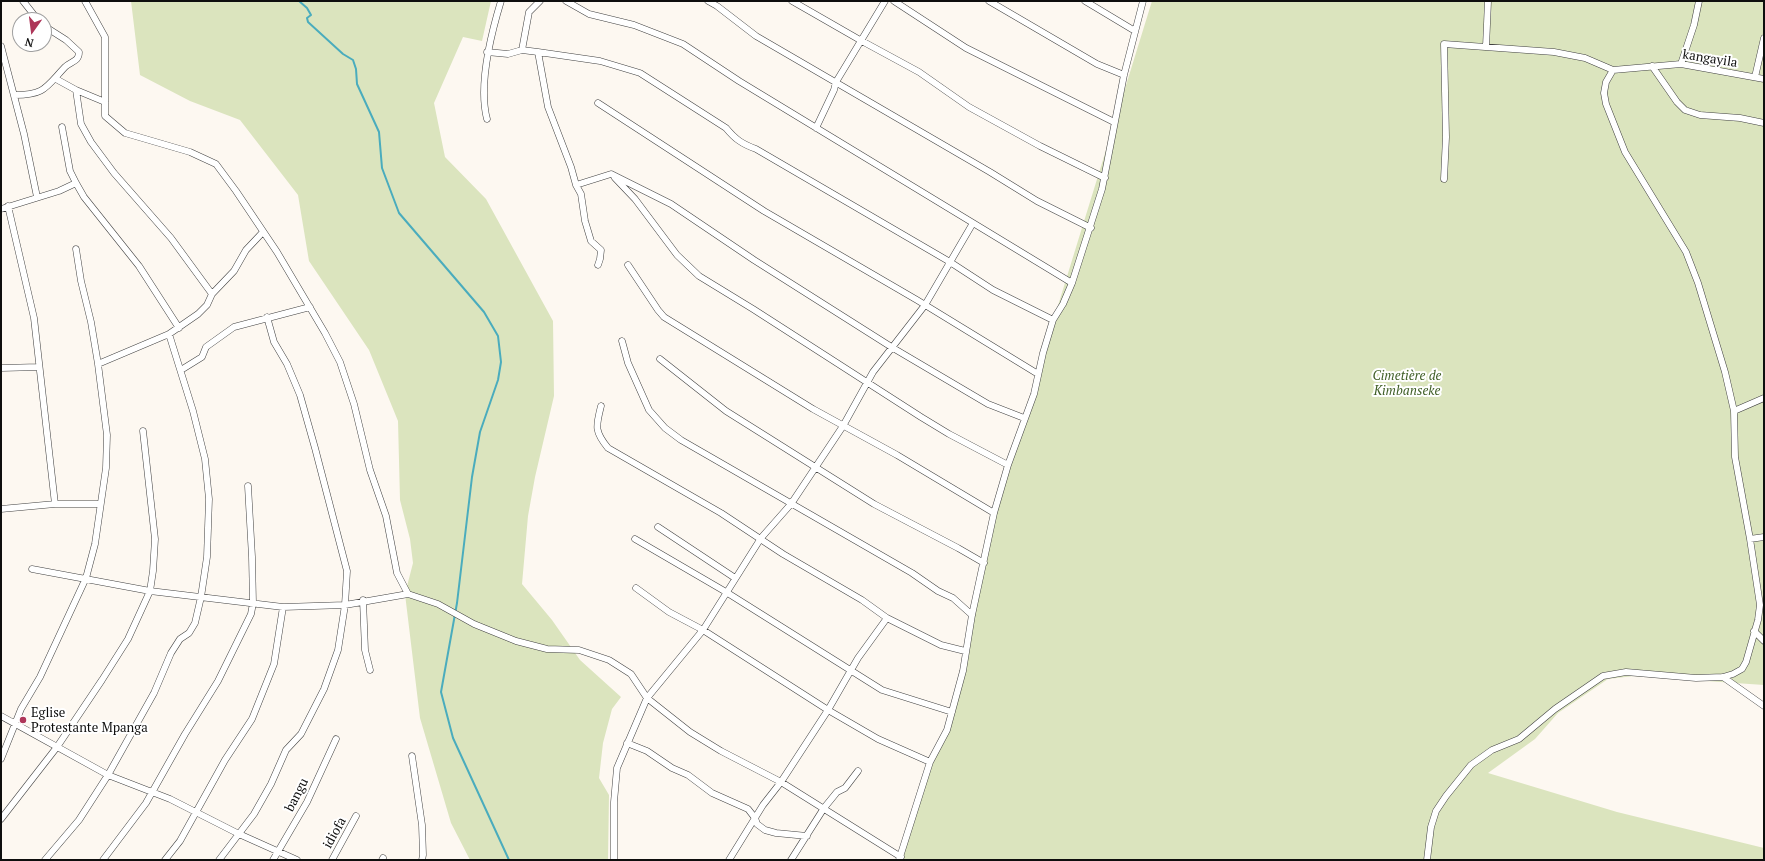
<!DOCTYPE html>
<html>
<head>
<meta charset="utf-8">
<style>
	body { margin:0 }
	#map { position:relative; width:1765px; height:861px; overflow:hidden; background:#fdf8f1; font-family:"PT Serif",serif }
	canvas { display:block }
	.frame { position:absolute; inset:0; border:2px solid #0e0e0e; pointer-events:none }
	.north { position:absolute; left:12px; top:12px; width:40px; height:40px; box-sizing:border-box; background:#fff; border:1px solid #9f9f9f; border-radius:50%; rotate:194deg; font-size:11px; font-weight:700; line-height:16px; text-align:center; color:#0e0e0e }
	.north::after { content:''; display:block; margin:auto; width:14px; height:18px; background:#ae3659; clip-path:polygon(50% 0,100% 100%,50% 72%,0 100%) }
</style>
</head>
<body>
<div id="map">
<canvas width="1765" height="861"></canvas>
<div class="frame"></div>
<div class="north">N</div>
</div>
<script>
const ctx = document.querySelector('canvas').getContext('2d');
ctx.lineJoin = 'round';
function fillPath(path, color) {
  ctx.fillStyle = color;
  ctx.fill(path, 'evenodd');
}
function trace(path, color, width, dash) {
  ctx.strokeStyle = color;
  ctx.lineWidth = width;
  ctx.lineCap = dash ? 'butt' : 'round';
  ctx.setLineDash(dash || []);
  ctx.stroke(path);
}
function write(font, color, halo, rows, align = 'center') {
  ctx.font = font + ' "PT Serif",serif';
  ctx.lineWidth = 4;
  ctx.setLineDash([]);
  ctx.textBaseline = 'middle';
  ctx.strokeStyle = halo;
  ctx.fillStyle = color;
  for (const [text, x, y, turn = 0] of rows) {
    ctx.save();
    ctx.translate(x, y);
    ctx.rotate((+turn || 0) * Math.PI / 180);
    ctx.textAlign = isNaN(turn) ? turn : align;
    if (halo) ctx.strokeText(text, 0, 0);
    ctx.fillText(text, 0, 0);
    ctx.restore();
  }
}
const green = new Path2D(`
	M131,1h360l-9,40 -19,-4 -29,66 11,54 41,42 67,122 1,75 -19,81 -7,39 -6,68 30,36 28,40 41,37 -9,12 -9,34 -4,35 10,17 -1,65h-138l-19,-37 -31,-105 -15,-124 8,-31 -3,-24 -10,-39 -2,-79 -29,-71 -60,-89 -11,-66 -58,-75 -50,-19 -50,-26z
	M1152,1h612v684l-130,-9 -26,3 -50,34 -23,26 -47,34 129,39 147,36v12h-865l31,-98 22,-50 42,-199z`);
const stream = new Path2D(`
	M299,1l8,7 4,7 -4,3 1,4 35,32 10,6 3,9 1,15 22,48 3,36 17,45 85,99 14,24 3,26 -3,18 -18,52 -8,45 -15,126 -16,89 12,46 56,122`);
const street = new Path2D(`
	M23,1l15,19
	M85,1l20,36v79l20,17 65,19 26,12 20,27 41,61 48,81 15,29 14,42 16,66 16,46 11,57 11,21
	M566,1l23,13 45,11 49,19 56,37 333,202
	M708,1l9,5 39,30 234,136 47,29 54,27
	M792,1l68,39 59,32 50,35 71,39 65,32
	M894,1l72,47 148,74
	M989,1l108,63 27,11
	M1085,1l50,30
	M1,46l23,88 13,63
	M1486,47l2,-46
	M522,50l7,-38 11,-11
	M487,52l21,2 14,-4 16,2 62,9 40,12 86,55c9,11 16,16 30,21l194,113 43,28 60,30
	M538,52l10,55 23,60 5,18 5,9 4,27 6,20 10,9 -1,9 -2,6
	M1681,64l13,-39 5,-24
	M1652,66l25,36 8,8 15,5 40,3 24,5
	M1755,77l9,-39
	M56,79l20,11 5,34 10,18 23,31 57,65 41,56
	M76,90l29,12
	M15,95c30,0 31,-8 50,-28 6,-6 14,-5 14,-15l-13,-12 -22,-14
	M598,103l166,108 153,89 121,74
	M487,119c-9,-34 4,-85 14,-118
	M62,127l8,44 6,12 8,14 55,69 40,62
	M816,128l18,-38 2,-8 49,-81
	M615,178l20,21 42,56 22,21 54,33 168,108 28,17 59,31
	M1444,179l2,-42 -2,-93 110,8 31,6 28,12 68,-6 83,15
	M576,185l35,-11 60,30 83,56 139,88 95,56 36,14
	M8,206l26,112 21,186
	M1,209l58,-18 17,-8
	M628,265l30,45 6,7 149,92 84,46 97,58
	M622,341l6,22 21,47 16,18 16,12 231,133 26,18 15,7 19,17
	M660,359l66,52 148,93 84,44 26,15
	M98,364l71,-30 29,-20 9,-9 5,-11 22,-23 12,-21 17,-18
	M1,368l38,-1
	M181,370l21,-13 4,-10 28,-20 76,-20
	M601,406c-5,20 -7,25 7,42l113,65 62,41 79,46 25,18 54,27 24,6
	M1734,411l30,-13
	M1,509l54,-5h45
	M658,527l77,51
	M635,539l91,53 156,98 70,22
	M1750,539l14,-2
	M32,569l118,22 133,16 62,-2 63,-11 30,10 36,20 42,17 31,8 32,1 30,10 22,14 16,24 43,34 31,19 60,31 120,75
	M636,588l33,24 34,18 125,80 50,29 52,23
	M363,600l2,50 5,20
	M1754,631l10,10
	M1723,677l41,29
	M1,716l107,59 62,24 69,35 58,26
	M627,743l20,8 25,17 16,7 24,18 36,16 7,9 2,6 8,6 11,3 31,3
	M412,756l10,69 1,30 -1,5
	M1,759l20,-50 19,-32 46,-99 9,-34 11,-76 1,-33 -9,-71 -7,-42 -10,-41 -5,-32
	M1,819l56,-72 45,-67 26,-41 22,-48 3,-20 2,-32 -12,-108
	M45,860l34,-40 29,-45 46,-82 17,-40 9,-14 9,-6 6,-10 6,-26 6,-40 2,-58 -4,-40 -12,-48 -24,-77
	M103,860l43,-57 39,-69 33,-53 33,-67 2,-11 -1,-46 -4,-71
	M165,860l15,-19 45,-81 27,-41 22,-55 9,-57
	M219,860l35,-46 17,-30 15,-34 15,-16 23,-45 14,-39 7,-45 2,-34 -32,-123 -15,-53 -13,-31 -13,-22 -7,-25
	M273,860l34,-58 29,-63
	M332,860l24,-44
	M382,860l1,-2
	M614,860v-58l3,-34 30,-70 56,-68 58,-92 30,-34 52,-78 30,-54 52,-67 48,-82
	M729,860l34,-55 18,-23 47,-72 30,-52 29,-40
	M791,860l33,-52 13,-16 8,-4 13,-17
	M899,860l31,-98 17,-32 16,-59 9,-56 22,-102 14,-48 26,-71 9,-41 10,-33 10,-16 9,-21 30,-94 22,-114 19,-74
	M1427,860l4,-33 5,-16 10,-15 25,-31 21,-15 27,-11 36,-30 48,-33 23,-4 70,6 27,-1 10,-3 9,-5 4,-7 12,-42 2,-15 -10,-66 -15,-82 -1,-46 -9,-39 -27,-89 -12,-31 -61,-100 -19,-48 -2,-11 2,-11 7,-12`);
const markers = [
	[23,720,4,"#ae3659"]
];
const streetNames = [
	["kangayila",1710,59,9],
	["bangu",297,795,-63],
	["idiofa",335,833,-61]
];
const parkNames = [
	["Cimetière de",1407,376],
	["Kimbanseke",1407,391]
];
const poiNames = [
	["Eglise",31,713],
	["Protestante Mpanga",31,728]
];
fillPath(green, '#dbe4be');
trace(stream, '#4aacbd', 2);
trace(street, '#414141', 7);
trace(street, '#fff', 6);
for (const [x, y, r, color] of markers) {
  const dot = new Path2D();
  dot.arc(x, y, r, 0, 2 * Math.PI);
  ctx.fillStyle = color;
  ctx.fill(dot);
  trace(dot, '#fff', 1.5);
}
write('13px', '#0e0e0e', '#fff', streetNames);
write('italic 13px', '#3f5e26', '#fff', parkNames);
write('13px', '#0e0e0e', '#fff', poiNames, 'left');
</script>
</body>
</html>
